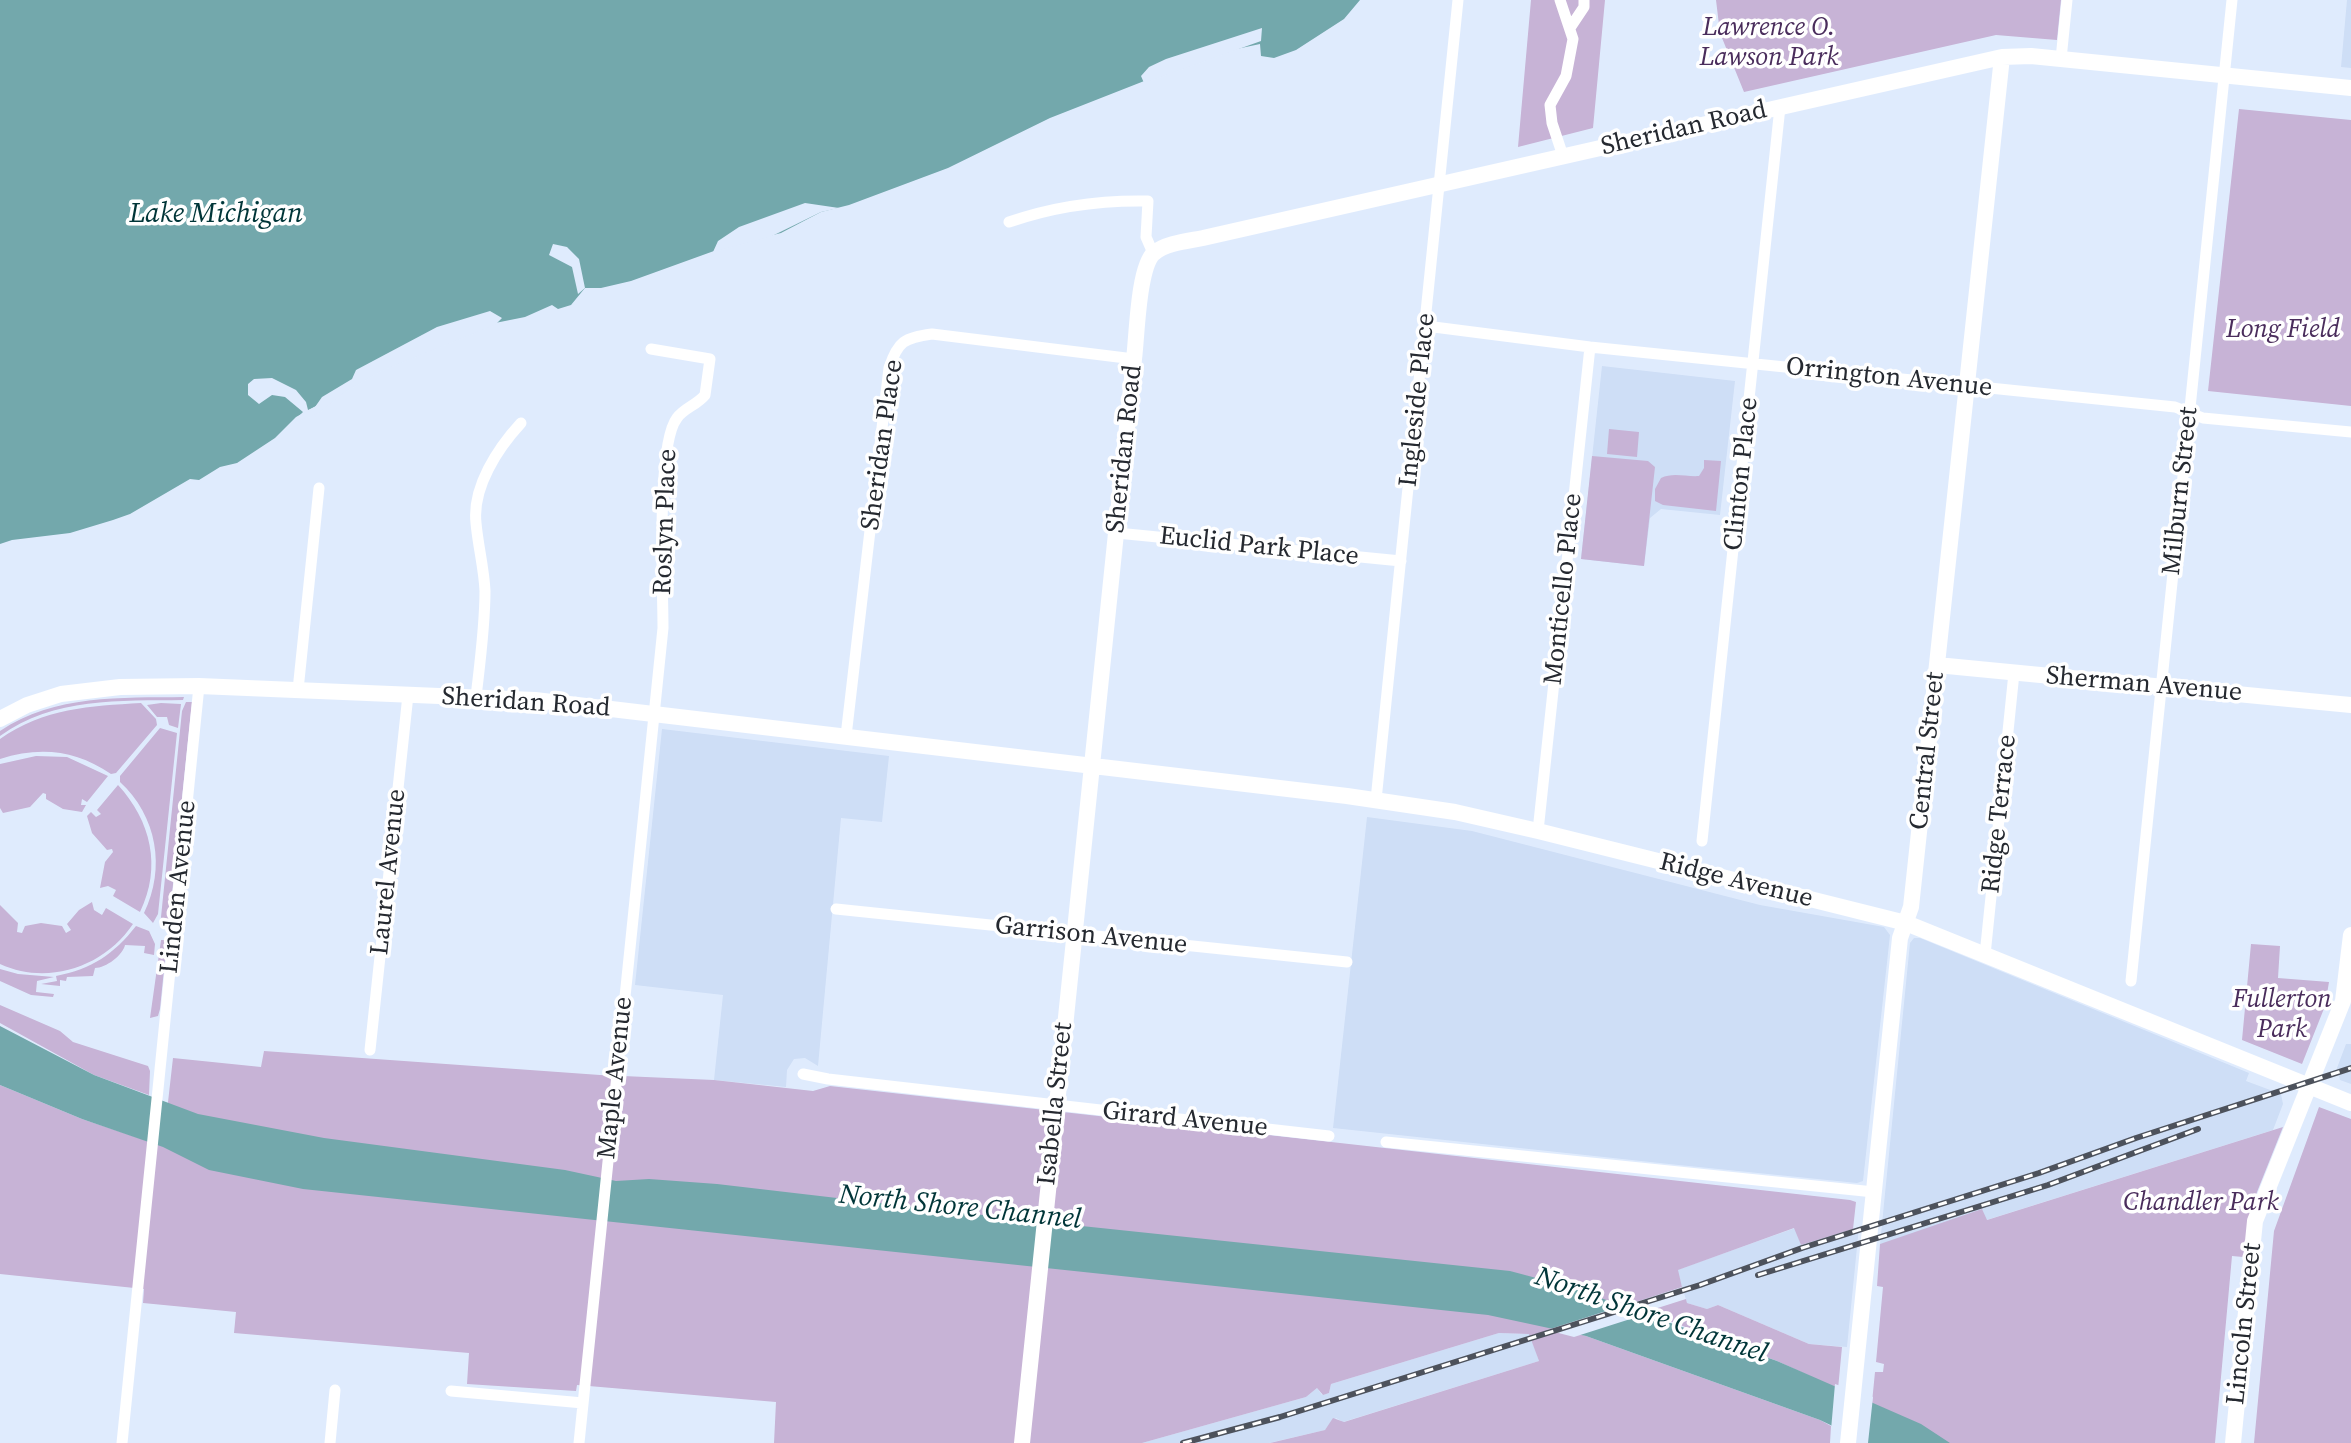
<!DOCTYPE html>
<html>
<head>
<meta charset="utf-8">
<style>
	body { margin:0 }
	canvas { display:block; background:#dfebfd }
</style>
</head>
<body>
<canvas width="2351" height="1443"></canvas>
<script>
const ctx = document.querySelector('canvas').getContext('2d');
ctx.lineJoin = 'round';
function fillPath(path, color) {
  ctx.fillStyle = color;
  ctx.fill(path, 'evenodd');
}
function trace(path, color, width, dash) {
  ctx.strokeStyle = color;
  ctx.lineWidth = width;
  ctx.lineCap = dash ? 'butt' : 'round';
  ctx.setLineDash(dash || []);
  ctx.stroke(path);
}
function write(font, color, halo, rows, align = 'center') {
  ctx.font = font + ' "Source Serif 4",serif';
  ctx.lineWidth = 7;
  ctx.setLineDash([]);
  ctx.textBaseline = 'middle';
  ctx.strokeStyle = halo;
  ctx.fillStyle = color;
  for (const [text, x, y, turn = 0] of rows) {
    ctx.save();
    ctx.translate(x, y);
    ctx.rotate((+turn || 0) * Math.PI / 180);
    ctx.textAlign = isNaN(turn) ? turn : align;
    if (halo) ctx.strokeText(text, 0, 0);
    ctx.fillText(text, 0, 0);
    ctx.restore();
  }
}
const built = new Path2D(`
	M2347,0h4v68l-10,-1z
	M1602,366l133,15 -15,134 -59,-6 -11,9 -6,48 -63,-7z
	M662,729l227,27 -7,66 -41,-4 -23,248 -13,-8 -11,1 -7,11 -1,17 -72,-7 9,-85 -88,-10z
	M1367,817l105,14 288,74 124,22 6,8 -27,246 -6,2 -188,-19 -336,-36z
	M1914,938h6l329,135 -3,8 35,13 2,10 -10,26 -309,97 -84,17 30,-301z
	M2346,1044h5v40l-11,-4 -3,-12z
	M1859,1227l-12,120 -38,-3 -91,-39 -11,4 -20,-6 -10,-33 118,-42 6,17z
	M1499,1333l31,1 9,27 -196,61 -7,-4 -11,12 -56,13h-127l164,-46 11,-9 5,7 7,-2 2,-9z`);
const green = new Path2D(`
	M1531,0h74l-12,128 -75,19z
	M1716,0h345l-4,40 -61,-5 -252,57 -24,-59z
	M2239,109l112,11v286l-143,-15z
	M1609,429l30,3 -2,25 -30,-3z
	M1592,456l56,5 7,6 -11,99 -63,-7z
	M1704,460l17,1 -5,50 -53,-6 -8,-4v-12l6,-11c12,-6 25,-1 38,-2l5,-8z
	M184,697l-1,3c-63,1 -129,-3 -183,36v-5c55,-37 121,-33 184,-34z
	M186,702h6l-23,221h-6l-2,-6 21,-206z
	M141,703l15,16 1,6 -41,48 -5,1c-35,-24 -71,-28 -111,-15v-20c44,-31 90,-33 141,-36z
	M161,703l20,1 -3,24 -9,-3 -2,-8h-10l-10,-12z
	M160,728l17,5 -19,181 -5,9 -9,-10c22,-45 13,-97 -24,-131v-6z
	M36,756l31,1 41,19 -21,26 -5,-3 -1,6h5l-4,7 -19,-3 -17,-10v-5l-3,-1 -13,14 -27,6 -3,-5v-44z
	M118,785c33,36 44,82 22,127l-27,-16 3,-6 -8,-4 -8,2 5,-26 8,-10 -1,-3 -5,1 -15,-17 -5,-17 4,-4 5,5 5,-3 -4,-4z
	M92,902l2,8 8,5 4,-7 27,16c-29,43 -85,62 -133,40v-59l18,18 -1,9 5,1 3,-7 16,-3 21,3 4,7 5,-3 -4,-6 12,-14z
	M136,926l13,5 6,13 -1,11 -10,-2 1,-7 -20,-1c-2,10 -19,23 -30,23l-2,8 -26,1 -1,4 -6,-1v6l-19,-2 16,-3 -1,-5c36,-7 58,-22 80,-50z
	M161,940h6l-7,69 -2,7 -8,2z
	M2251,944l29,2 -2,32 51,4 -4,24 -23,58 -60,-24z
	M0,969l18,5 36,3 -17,4 -1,11 18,2 -1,3 -22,-2 -31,-14z
	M0,1005l60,26 13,11 75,24 2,5 -1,24 -55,-20 -94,-52z
	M264,1051l336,24 114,5 99,11 17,-5 1020,114 6,2 -3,27 -52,16 -7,-17 -116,42 4,17 -126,41 30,8 234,84 11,6 -1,17h-560l55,-13 8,-12 11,4 195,-61 -10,-27 -30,-1 -168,51 -2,9 -6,2 -6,-7 -11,9 -164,46h-368l2,-41 -199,-17 -1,6 -109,-7 2,-31 -235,-20 2,-21 -93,-9 1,-14 -144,-15v-189l82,34 81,27 10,-88 88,9z
	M2319,1107l32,12v324h-97l20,-212z
	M2283,1127l-32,80 -8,50 -11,-1 -17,187h-347l7,-71h8l1,-8 -8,-2 7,-75 -6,-1 3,-42 102,-35 5,11z
	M1686,1299l1,4 20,6 11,-4 91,39 33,3 -4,42 -61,-28 -132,-49z`);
const water = new Path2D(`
	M0,0h1360l-16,19 -48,31 -22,8 -13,-2 -1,-12 -47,10 -163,64 -102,50 -99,37 -28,7 -40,21 -56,14 -94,34 -30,7h-16l-14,17 -13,4 -6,-4 -27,12 -30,6 -75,28 -43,21 -81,45 -21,21 -38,25 -17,4 -21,13 -9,-1 -60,35 -17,6 -43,13 -58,7 -12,4z
	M0,1026l94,49 104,39 126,24 241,32 51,11 33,-2 68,5 317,37 476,50 60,16 207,74 144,63 29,19h-82l-48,-23 -234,-84 -98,-21 -1185,-126 -94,-19 -46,-23 -81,-28 -82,-34z`);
const pier = new Path2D(`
	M1262,28l-1,13 -117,42 -3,-7 8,-9 17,-8z
	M805,203l34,5 -18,4 -51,25 -57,15 5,-11 21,-14z
	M553,244l14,3 12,12 6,29 -7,6 -6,-27 -23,-12z
	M490,311l12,7 -7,7 -114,46 -36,21 -26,21 -24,10v-3l8,-8 -18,-15 -13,-2 -13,9 -11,-9v-11l6,-5 18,-1 24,12 10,12 2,8 7,-3 7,-10 30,-18 4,-9 81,-43z
	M1628,1304l21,7 -3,3 -72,23 -27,-7z
	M1835,1384l38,13 -5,46h-9l-28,-13z`);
const street = new Path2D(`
	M1560,0l13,39 -7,37 -16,29 2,18 11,33
	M1570,28l14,-21v-7
	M2061,59l6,-59
	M1009,222c46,-16 89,-22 139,-21l-2,36 7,16
	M1426,326l164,21 585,60 28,11 148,14
	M1117,533l284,28
	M298,690l21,-202
	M476,697c4,-35 9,-71 9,-106 -1,-23 -7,-45 -9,-68 -4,-36 22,-75 45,-100
	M846,736l43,-368c9,-27 15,-30 43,-34l202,25
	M1376,800l82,-800
	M1538,831l52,-484
	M1702,841l78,-734
	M836,909l511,53
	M1985,955l29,-282
	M2131,981l101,-981
	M370,1050l38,-355
	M803,1074l25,5 501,57
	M1386,1142l488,50
	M451,1391l132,12
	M122,1443l77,-757
	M330,1443l5,-53
	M579,1443l84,-815c0,-40 -7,-183 14,-210 7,-10 20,-13 28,-23l5,-36 -59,-10`);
const secondary = new Path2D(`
	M1937,665l414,40
	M0,719l27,-14 34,-11 59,-7 79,-1 336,14 812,96 108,16 83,19 368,92 445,180
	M1022,1443l112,-1084c3,-22 4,-92 20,-106 12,-10 34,-12 49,-15l799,-181 29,-1 320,32
	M1848,1443l52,-505 11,-31 91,-850
	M2233,1443l22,-222 88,-220 8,-66`);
const rail = new Path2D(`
	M1758,1275l290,-90 150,-56
	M1183,1443l97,-26 420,-132 102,-37 237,-75 97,-35 215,-70`);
const parkNames = [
	["Lawrence O.",1769,28],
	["Lawson Park",1769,58],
	["Long Field",2283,330],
	["Fullerton",2282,1000],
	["Park",2282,1030],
	["Chandler Park",2201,1203]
];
const streetNames = [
	["Sheridan Road",1684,129,-13],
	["Orrington Avenue",1889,378,6],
	["Ingleside Place",1418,400,-84],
	["Sheridan Place",883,445,-82],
	["Sheridan Road",1125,449,-84],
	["Clinton Place",1742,474,-84],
	["Milburn Street",2181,491,-84],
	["Roslyn Place",666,522,-88],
	["Euclid Park Place",1259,547,6],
	["Monticello Place",1564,589,-84],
	["Sherman Avenue",2144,685,5],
	["Sheridan Road",526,703,4],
	["Central Street",1928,751,-84],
	["Ridge Terrace",2000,814,-84],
	["Laurel Avenue",389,872,-84],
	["Ridge Avenue",1736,881,14],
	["Linden Avenue",179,887,-84],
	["Garrison Avenue",1091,936,6],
	["Maple Avenue",616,1078,-84],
	["Isabella Street",1056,1104,-84],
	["Girard Avenue",1185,1120,6],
	["Lincoln Street",2245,1324,-84]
];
const waterNames = [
	["Lake Michigan",216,215],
	["North Shore Channel",960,1208,6],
	["North Shore Channel",1651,1316,19]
];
fillPath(built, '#cedef6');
fillPath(green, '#c7b3d6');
fillPath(water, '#73a8ac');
fillPath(pier, '#dfebfd');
trace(street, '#fff', 11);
trace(secondary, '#fff', 16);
trace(rail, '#4d525c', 6);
trace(rail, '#fff', 3, [9]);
write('italic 26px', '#4a2d5c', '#fff', parkNames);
write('26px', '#252930', '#fff', streetNames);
write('italic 28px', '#003538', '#fff', waterNames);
</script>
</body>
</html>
